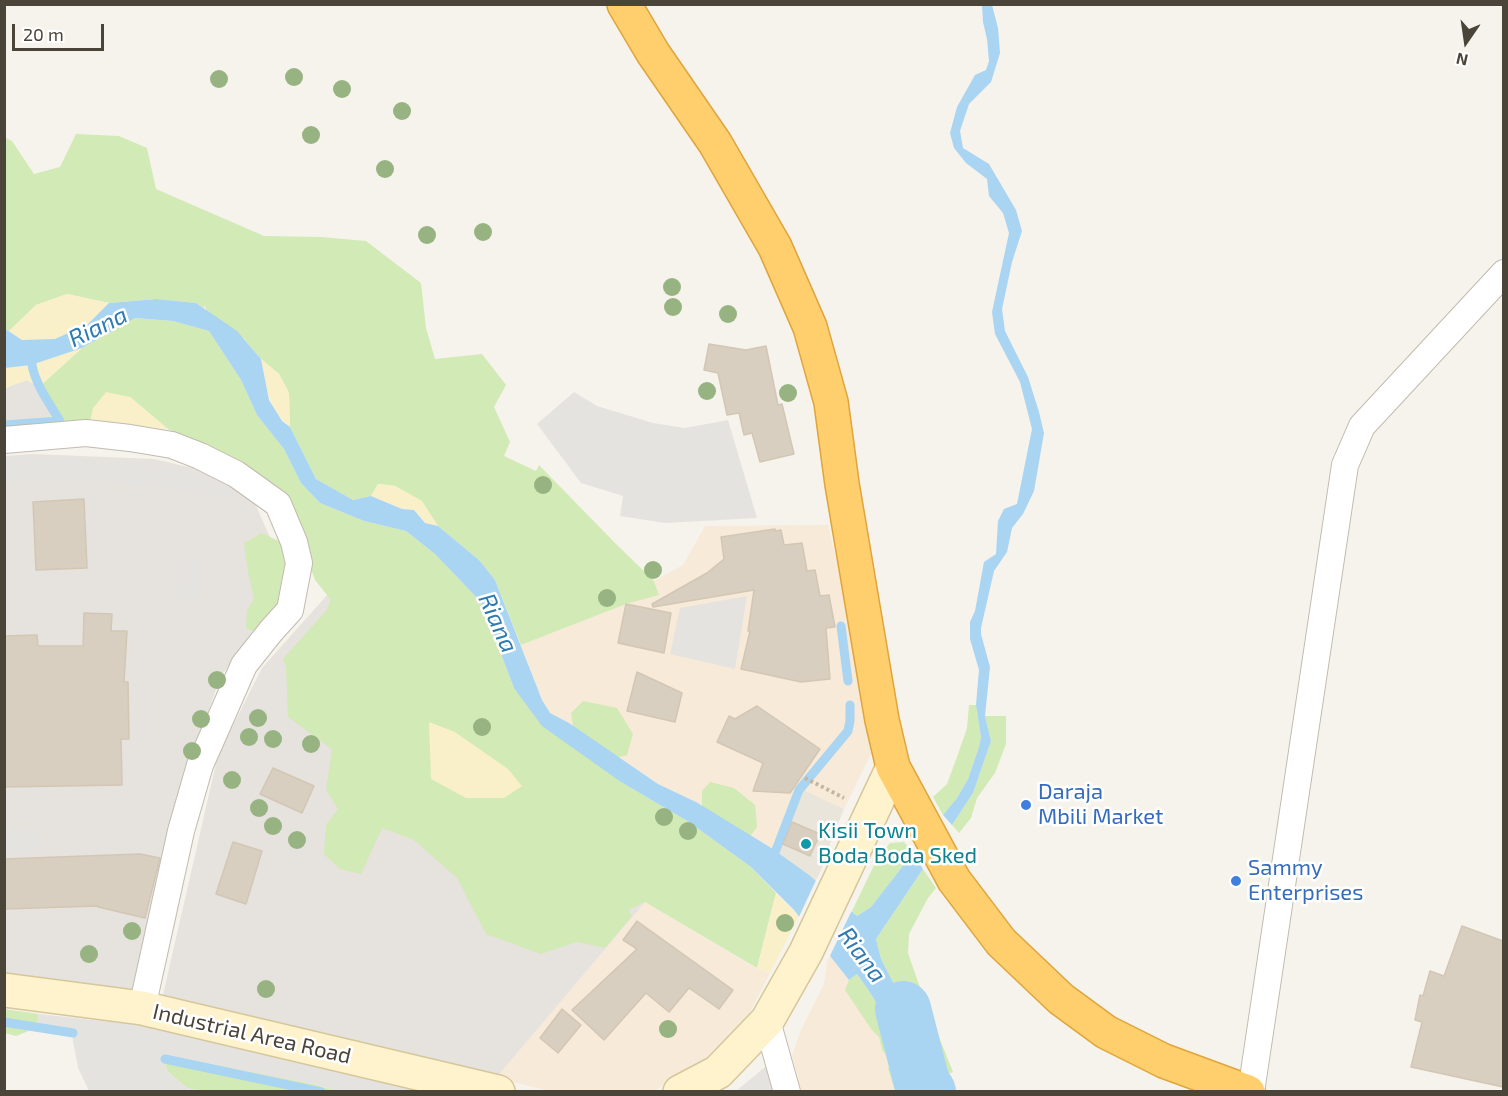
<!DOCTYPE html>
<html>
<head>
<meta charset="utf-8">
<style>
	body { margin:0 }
	#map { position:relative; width:1508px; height:1096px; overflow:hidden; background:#f6f3ec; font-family:"Exo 2",sans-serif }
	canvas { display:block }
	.frame { position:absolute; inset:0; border:6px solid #4b4439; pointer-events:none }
	.north { position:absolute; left:1436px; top:12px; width:60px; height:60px; -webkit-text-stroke:4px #fff; paint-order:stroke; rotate:193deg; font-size:16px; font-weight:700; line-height:24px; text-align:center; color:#4b4439 }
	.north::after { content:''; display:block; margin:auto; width:21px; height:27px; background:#4b4439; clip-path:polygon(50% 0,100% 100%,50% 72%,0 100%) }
	.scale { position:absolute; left:12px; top:24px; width:92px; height:27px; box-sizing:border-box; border:3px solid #4b4439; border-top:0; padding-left:8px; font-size:18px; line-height:21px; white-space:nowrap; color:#4b4439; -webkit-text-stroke:4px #fff; paint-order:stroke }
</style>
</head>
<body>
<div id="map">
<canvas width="1508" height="1096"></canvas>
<div class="frame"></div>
<div class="north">N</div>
<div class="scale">20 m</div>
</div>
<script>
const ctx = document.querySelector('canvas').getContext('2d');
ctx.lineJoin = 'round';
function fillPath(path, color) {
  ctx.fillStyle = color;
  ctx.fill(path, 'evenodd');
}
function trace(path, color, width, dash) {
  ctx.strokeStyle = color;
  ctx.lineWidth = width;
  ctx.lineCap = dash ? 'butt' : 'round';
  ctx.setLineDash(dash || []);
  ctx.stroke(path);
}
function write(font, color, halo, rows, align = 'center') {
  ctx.font = font + ' "Exo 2",sans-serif';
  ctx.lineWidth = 5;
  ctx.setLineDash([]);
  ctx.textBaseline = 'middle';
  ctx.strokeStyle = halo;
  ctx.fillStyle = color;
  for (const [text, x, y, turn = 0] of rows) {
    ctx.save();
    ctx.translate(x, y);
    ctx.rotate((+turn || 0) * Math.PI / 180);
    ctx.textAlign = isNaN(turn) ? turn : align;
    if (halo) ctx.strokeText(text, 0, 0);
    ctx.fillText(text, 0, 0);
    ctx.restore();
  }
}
const residential = new Path2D(`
	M798,787l46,22 -10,24 -13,37 -5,11 -43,-32z`);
const commercial = new Path2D(`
	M828,525l10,42 35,183 -29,59 -46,-22 -25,62 -77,-47 -38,-18 -89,-61 -19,-10 -8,-13 -21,-55 105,-41 33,-9 -5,-14 29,-16 22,-39z
	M645,902l111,66 14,5 -21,41 -23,28 -29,26 -40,21 -9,3 -98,-1 -54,-13z
	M830,955l19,25 -3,10 25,39 8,8 3,13 8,9 -2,10 7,22h-97v-14l-6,-21 9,-26 23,-46 3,-22z`);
const industrial = new Path2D(`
	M27,380l12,7 24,39 -58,4v-42z
	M32,454l122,5 55,13 45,29 25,57 -6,46 -23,31 -30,43 -28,79 -59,235 -128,-17v-519z
	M329,593l316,309 -149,176 -334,-79 56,-244 44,-87z`);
const green = new Path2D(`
	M76,134l43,2 28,12 9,41 108,47 57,1 45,4 55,42 5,45 9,31 47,-5 24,31 -12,22 16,35 -6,14 32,15 3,-6 76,78 39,38 5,14 -33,9 -105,41 -26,-65 -16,-20 -41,-34 -17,-25 -26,-15 -17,-2 -7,12 -18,4 -37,-21 -26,-52 -1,-34 -10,-19 -18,-15 -16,-19v-1l-7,-2 -30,-24 -4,-8v3l-8,-5 -39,-4 -48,4 -42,-9 -31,11 -27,26 -5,-3v-191l8,4 22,33 26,-7z
	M135,318l38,3 36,10 32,49 16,35 27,34 17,34 19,20 44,18 42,10 29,23 46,48 33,86 107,94 68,40 62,45 25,26 -19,75 -112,-66 -17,8 4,6 -27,32 -28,-6 -36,12 -55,-20 -29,-56 -43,-38 -32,-12 -21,46 -21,-5 -16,-15 2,-29 12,-16 -12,-19 6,-41 -44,-32 -2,-50 -3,-8 43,-48 5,-11 -16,-20 -30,-84 -38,-29 -79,-38 -38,-32 -40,24h-30l-21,-34 43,-39z
	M262,533l31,15 10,13 -35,65 -15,5 -7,-3 1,-18 7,-11 -6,-27 -4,-29z
	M583,701l34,7 16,26 -6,21 -22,6 -29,-17 -5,-31z
	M969,705h7l5,32 -2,10 -11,32 -11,19 -14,17 -10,-18 14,-13 10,-27 10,-29z
	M985,716h21v28l-11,29 -18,25 -6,20 -12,15 -7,-8 21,-32 18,-52z
	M710,782l24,6 21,17 2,22 -10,13 -45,-28v-21z
	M904,842l9,11 -42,54 -14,9 -5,-5 25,-52 13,-16z
	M923,869l13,19 -8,10 -19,36 -1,19 17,49 28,70 -16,7 -24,-58 -32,-62 -5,-20z
	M857,974c27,35 45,76 62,117h-24l-7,-22 2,-10 -8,-9 -3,-13 -8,-8 -26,-39 4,-10z
	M4,1009l35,5 -3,14 -20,8 -11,-3z
	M164,1054l149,30 24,7h-137l-13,-3 -20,-17z`);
const sand = new Path2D(`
	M67,294l42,9 -21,21 -33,15 -33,1 -13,-9 27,-26z
	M82,348l-43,39 -12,-7 -22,8v-20l26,-3z
	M261,359l18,15 10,19 1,34c-22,-16 -24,-43 -29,-68z
	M106,392l24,5 38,32 -78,-8 3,-13z
	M378,484l17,2 27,15 16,25 -13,-3 -11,-13 -11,-1 -32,-13z
	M429,722l26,10 53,37 14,17 -18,12h-38l-35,-19z
	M776,893l23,23 -29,57 -13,-5z`);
const parking = new Path2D(`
	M574,392l23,14 56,17 32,5 43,-8 29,98 -92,5 -45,-7 3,-20 -42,-13 -44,-59z
	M31,458l123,7 56,9 21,14 3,12 -67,-12 -51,-6h-111v-23z
	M199,560l2,20 -5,25 -27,-5 10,-22 -1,-16z
	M747,596l-12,73 -65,-15 10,-46z
	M38,829l1,23 -34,2v-24z
	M39,1014l111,12 281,65h-94l-24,-7 -149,-29 3,16 20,17 13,3h-111l-11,-23 -6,-33 -36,-7z
	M766,1066l7,19v6l-38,1z`);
const water = new Path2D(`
	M982,5h10l6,23 2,25 -9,29 -22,22 -9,27 3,17 26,16 27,46 6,21 -10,31 -10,47 3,22 23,46 11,35 5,21 -10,58 -11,23 -11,14 -5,24 -13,19 -13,57v6l9,33 -5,49 6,25 -18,52 -21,32 -9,-10 14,-17 11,-19 11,-32 2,-10 -5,-32 3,-35 -9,-31v-17l5,-11 9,-49 12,-8 2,-33 6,-12 13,-5 15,-75 -12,-47 -25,-48 -3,-22 17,-79 -6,-20 -14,-17 -2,-17 -21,-16 -12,-15 -4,-15 7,-26 18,-32 11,-5 3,-9 -2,-22 -4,-17z
	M157,299l39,4 41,28 24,28 8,41 13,21 8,6 26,52 37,21 18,-4 31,13 12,1 11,13 13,3 41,34 16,20 47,120 8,13 19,10 89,61 38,18 77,47 36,26 48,41 14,-9 42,-54 10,16 -47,70 5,20 32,62 24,58 -21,6c-16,-39 -33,-77 -59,-111l-8,6 -55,-70 -43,-43 -62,-45 -68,-40 -79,-56 -28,-38 -33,-86 -46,-48 -29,-23 -42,-10 -44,-18 -19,-20 -17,-34 -27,-34 -16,-35 -32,-49 -36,-10 -38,-3 -53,30 -51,17 -26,3 -1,-40 18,12 33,-1 33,-15 21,-21z`);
const pier = new Path2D(`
	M817,878l36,30 -24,50 -31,-39z`);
const stream = new Path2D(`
	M4,425l56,-4c-12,-20 -29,-42 -29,-66
	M841,626l7,55
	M771,863l28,-73 49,-59 2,-10v-16
	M4,1022l69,11
	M165,1059l156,33`);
const river = new Path2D(`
	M903,1009l19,74 6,9`);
const building = new Path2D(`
	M709,344l37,6 20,-4 12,59 4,-1 12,50 -34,8 -8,-29 -8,2 -5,-22 -12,2 -9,-42 -14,-3z
	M84,499l3,69 -51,2 -3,-68z
	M775,529v2l6,-1 3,15 18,-2 5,28 8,-1 5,26 9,-1 6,32 -9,1 4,51 -29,3 -60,-13 9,-38h-2l6,-41 -101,17 -1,-3 55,-31 17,-14 -3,-22z
	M626,604l45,9 -7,40 -46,-10z
	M84,613l28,1 -1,17h16l-3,51h4l1,57h-8l1,46 -118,2v-151l33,-1 1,11h45z
	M637,672l45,21 -7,29 -48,-11z
	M757,706l63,43 -30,44 -37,-2 10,-28 -46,-21 12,-26 6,3z
	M273,768l41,18 -12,27 -42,-19z
	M792,822l28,12 -10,22 -27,-12z
	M233,842l29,9 -16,53 -30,-10z
	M140,854l20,4 -15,60 -47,-11v-1l-94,3v-50z
	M637,921l96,69 -14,19 -30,-21 -20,24 -23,-19 -42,47 -32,-30 65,-61 -14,-9z
	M1462,926l41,15v146l-92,-20 11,-45 -7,-2 5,-25 3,1 7,-25 14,5z
	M562,1009l19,16 -23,28 -18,-15z`);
const path = new Path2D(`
	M805,778l39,20`);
const street = new Path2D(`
	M4,440l82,-7 44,5 42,7 28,11 36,18 42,30 16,38 5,21 -9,47 -19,21 -27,34 -44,100 -19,66 -39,177
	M767,1021l20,71
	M1251,1092l94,-627 17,-39 142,-153`);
const secondary = new Path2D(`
	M4,990l138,18 356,84
	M680,1092l38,-20 49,-51 39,-69 87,-185`);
const highway = new Path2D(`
	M624,4l29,49 62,90 60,104 35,80 21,75 11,82 40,236 11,47 61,113 47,62 60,57 45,33 58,29 84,31`);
const trees = [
	[294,77],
	[219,79],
	[342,89],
	[402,111],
	[311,135],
	[385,169],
	[483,232],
	[427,235],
	[672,287],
	[673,307],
	[728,314],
	[707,391],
	[788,393],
	[543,485],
	[653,570],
	[607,598],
	[217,680],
	[258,718],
	[201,719],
	[482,727],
	[249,737],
	[273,739],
	[311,744],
	[192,751],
	[232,780],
	[259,808],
	[664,817],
	[273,826],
	[688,831],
	[297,840],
	[785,923],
	[132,931],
	[89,954],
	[266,989],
	[668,1029]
];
const markers = [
	[1026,805,6,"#3f7fe0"],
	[806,844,6,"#0f9aa8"],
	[1236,881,6,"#3f7fe0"]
];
const shopNames = [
	["Daraja",1038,792],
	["Mbili Market",1038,817],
	["Sammy",1248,868],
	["Enterprises",1248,893]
];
const cultureNames = [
	["Kisii Town",818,831],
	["Boda Boda Sked",818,856]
];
const streetNames = [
	["Industrial Area Road",252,1034,13]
];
const waterNames = [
	["Riana",98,327,-26],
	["Riana",498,623,66],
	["Riana",862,955,53]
];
fillPath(residential, '#eae5da');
fillPath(commercial, '#f7ead8');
fillPath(industrial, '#e6e2dd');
fillPath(green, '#d2eab5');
fillPath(sand, '#f9efc9');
fillPath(parking, '#e5e3e0');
fillPath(water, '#a9d4f2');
fillPath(pier, '#f6f3ec');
trace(stream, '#a9d4f2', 9);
trace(river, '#a9d4f2', 56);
fillPath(building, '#d8cfc1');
trace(building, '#d3c7b4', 1.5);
trace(street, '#c2bbae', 28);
trace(secondary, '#d6c79b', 36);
trace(highway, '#e0a43c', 36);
trace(path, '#c4b79f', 4, [3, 3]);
trace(street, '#fff', 26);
trace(secondary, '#fff3cd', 33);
trace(highway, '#ffcf6e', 33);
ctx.fillStyle = '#97b381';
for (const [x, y] of trees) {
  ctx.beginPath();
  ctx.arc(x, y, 9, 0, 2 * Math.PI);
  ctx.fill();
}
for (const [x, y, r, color] of markers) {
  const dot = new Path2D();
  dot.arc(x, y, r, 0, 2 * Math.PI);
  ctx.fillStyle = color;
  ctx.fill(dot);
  trace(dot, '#fff', 2);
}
write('22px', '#366cbe', '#fff', shopNames, 'left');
write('22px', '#0d838f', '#fff', cultureNames, 'left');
write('22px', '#4b4439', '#fff', streetNames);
write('italic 24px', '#2e7ab2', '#fff', waterNames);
</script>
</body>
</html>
